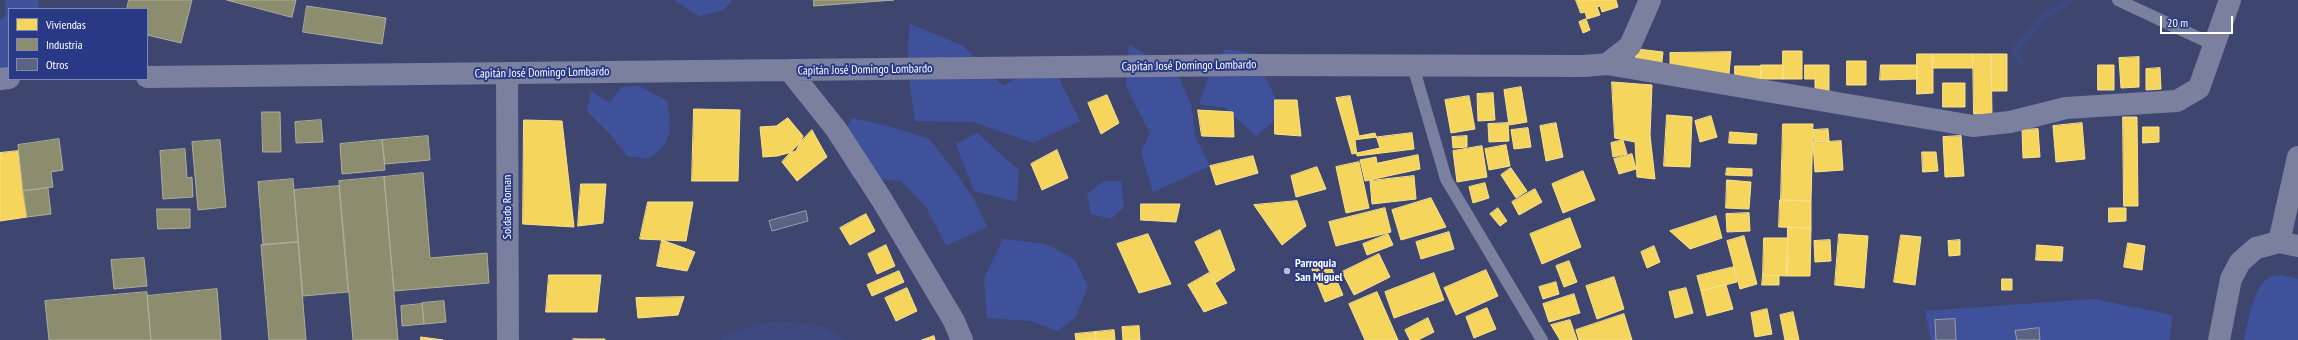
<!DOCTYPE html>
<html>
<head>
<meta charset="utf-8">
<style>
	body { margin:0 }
	#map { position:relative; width:2298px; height:340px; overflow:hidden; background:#3e4670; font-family:"PT Sans Narrow",sans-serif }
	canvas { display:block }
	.legend { position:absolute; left:8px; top:8px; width:140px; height:72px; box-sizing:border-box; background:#293985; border:1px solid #7f88b6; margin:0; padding:5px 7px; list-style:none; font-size:12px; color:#fff }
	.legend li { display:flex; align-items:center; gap:8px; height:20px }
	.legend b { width:20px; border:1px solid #7f88b6 }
	.scale { position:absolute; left:2160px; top:16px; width:73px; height:18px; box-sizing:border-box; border:2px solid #fff; border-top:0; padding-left:5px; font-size:12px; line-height:14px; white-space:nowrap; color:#fff; -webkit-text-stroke:3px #293985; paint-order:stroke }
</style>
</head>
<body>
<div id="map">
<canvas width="2298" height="340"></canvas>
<ul class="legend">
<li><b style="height:11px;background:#f6d55c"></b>Viviendas</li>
<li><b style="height:11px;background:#8c8c6e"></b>Industria</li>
<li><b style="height:11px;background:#5b6282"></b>Otros</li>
</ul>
<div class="scale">20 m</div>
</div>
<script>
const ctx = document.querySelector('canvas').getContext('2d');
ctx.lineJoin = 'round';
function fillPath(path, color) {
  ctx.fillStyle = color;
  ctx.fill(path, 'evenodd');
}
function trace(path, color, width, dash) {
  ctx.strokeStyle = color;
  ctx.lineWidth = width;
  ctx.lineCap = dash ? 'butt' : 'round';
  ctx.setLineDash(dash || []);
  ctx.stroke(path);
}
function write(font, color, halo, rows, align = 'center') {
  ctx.font = font + ' "PT Sans Narrow",sans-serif';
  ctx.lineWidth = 4;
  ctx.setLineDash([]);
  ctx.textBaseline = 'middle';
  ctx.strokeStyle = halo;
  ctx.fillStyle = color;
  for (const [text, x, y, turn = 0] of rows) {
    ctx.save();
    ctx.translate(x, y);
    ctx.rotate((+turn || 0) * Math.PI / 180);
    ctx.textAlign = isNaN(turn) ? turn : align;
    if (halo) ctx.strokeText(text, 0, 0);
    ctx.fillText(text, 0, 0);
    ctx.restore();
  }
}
const green = new Path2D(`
	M5,0h33l1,9h-30v63l-9,-3v-49l6,-4z
	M674,0h58l-8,10 -25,6z
	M910,24l53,22 40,40 46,-27 31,62 -47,22 -60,-21 -58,-1c-5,-33 -10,-64 -5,-97z
	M1129,45l47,26 15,33 5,35 14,27 -57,26 -12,-40 9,-19 -24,-46z
	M1225,49l33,5 8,25 17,34 -27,23 -31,-28 -26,-4 11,-30z
	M639,86l28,15c4,27 7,42 -19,58l-21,-3 -17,-22 -23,-23 4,-20 19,12 11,-16z
	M852,118l36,8 41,13 25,31 21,31 12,26 -41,19 -20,-39 -25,-26 -49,-4 -15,-30z
	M977,133l42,37 -2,32 -43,-11 -18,-47z
	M1104,181h17l3,26 -13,12 -20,-5 -4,-20z
	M1003,239l43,5 29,16 13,27 -13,31 -18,13 -26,-10 -44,-3 -3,-40z
	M2282,275l16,4v61h-54c4,-17 9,-54 26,-63 3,-2 9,-1 12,-2z
	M2094,299l79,16 -4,25h-238l-6,-29z`);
const water = new Path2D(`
	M778,321l45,5 24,14h-126l2,-4 30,-11z`);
const homes = new Path2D(`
	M1576,0h40l2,7 -16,5 -2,-6 -3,1 3,8 -13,4 -2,-7 -4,1z
	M1586,19l4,11 -7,3 -4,-11z
	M1637,49l26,3 -2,18 -27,-3z
	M1783,51h19v28h-19z
	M1731,52l-2,22 -59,-4v-17z
	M1917,54h16v39l-16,1z
	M1933,54h40l1,14h-41z
	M1973,54h18l1,60h-18z
	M1991,54h16v37h-15z
	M2139,57v30l-18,1 -2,-30z
	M1847,61h19v24h-19z
	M1761,65h22v14h-22z
	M1805,65h24v26h-14v-12h-10z
	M1881,65h36v14l-37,1z
	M2098,65h16v25h-16z
	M1735,66h26v13l-26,1z
	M2160,68l1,21 -15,1v-21z
	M1612,82l40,3 -2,50 5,44 -18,-2 -2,-35 -20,-4z
	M1943,83h22v24h-22z
	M1521,87l6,35 -18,3 -5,-35z
	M1493,93l2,27 -17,1 -1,-27z
	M1107,95l12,28 -18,11 -13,-31z
	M1350,96l9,40 16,-3 5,15 -28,6 -16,-56z
	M1469,96l6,33 -24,4 -6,-33z
	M1275,100h22l4,36 -26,-2z
	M694,109l46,1 -2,71h-46z
	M1198,110l35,2 1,25 -32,-1z
	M1667,115l25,2 -2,50 -26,-1z
	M1711,116l6,21 -17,5 -5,-21z
	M2123,117h14l1,89h-14z
	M788,118l15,18 -7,15 -19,5 -14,1 -3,-30 16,-1z
	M524,120l38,1 12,106 -51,-3z
	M1508,123l1,18 -20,1 -1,-18z
	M1556,123l7,34 -17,4 -6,-35z
	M2082,123l3,36 -29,3 -3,-36z
	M1783,124h30l-2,77 -30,-1z
	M2143,127h16v15l-16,1z
	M1528,128l3,19 -17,2 -3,-19z
	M1828,129l1,12 -15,1 -1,-12z
	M2038,129l2,28 -17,1 -1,-28z
	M812,130l15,27 -30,24 -15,-19z
	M1730,132l27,2 -1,10 -27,-1z
	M1412,133l2,16 -57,7 -2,-16z
	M1467,136v11l-14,1 -1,-11z
	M1961,136l3,40 -19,1 -2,-40z
	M1623,140l4,14 -14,3 -2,-14z
	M1841,141l2,29 -28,2 -2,-29z
	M1506,145l4,21 -21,4 -4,-21z
	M1482,146l5,31 -30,5 -4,-31z
	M1057,150l11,28 -26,12 -11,-26z
	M18,151l9,66 -27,4v-68z
	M1922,152h14l2,19 -15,1z
	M1632,154l4,15 -17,5 -5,-15z
	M1418,155l2,14 -55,12 -5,-21 16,-3 1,6z
	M1253,156l5,17 -42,12 -6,-19z
	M1359,162l10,46 -23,5 -10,-46z
	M1317,167l9,22 -30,8 -5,-21z
	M1511,168l16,23 -11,7 -15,-23z
	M1727,168l25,1v7l-26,-1z
	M1583,171l12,29 -32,13 -11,-29z
	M1414,176l2,23 -44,5 -2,-23z
	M1727,180l24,2 -2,27 -23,-1z
	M1485,183l4,15 -16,5 -4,-16z
	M581,184h25l-3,39 -25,3z
	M1535,189l7,13 -23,13 -7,-13z
	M1431,198l15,29 -45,13 -9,-30z
	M1780,200l31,1v27l-32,-1z
	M1297,201l9,25 -24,19 -28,-40z
	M648,202h45l-7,39 -46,-2z
	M1141,204h39l-4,18 -35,-2z
	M1385,208l6,24 -55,14 -7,-24z
	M1498,208l9,13 -7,5 -10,-12z
	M2109,208h17v13l-17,1z
	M1749,213l1,18 -23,1 -1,-18z
	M866,214l9,17 -25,14 -10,-17z
	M1716,216l6,22 -32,11 -20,-18z
	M1570,218l11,29 -39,17 -12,-30z
	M1788,227l23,1 -1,48h-23z
	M1220,230l15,40 -20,13 -20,-41z
	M1449,232l5,17 -33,10 -5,-17z
	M1148,234l23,50 -32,9 -22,-49z
	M1388,234l5,11 -26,10 -4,-11z
	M1839,234l29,2 -4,52 -29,-3z
	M1901,235l20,2 -6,48 -21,-3z
	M1744,236l13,48 -17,5 -13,-48z
	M1764,238h24l-1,38 -24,-1z
	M662,240l33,12 -8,19 -30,-5z
	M1830,240l1,21 -16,1 -1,-21z
	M1960,240v15l-11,1 -1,-15z
	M2128,243l17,3 -3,24 -18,-3z
	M886,245l9,21 -18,8 -9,-20z
	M2037,245l26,2 -1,14 -26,-1z
	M1654,246l6,16 -13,6 -6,-16z
	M1379,254l11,23 -36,18 -12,-23z
	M1328,260l15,35 -18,7 -14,-35z
	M1569,261l8,21 -13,5 -8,-21z
	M1734,267l3,15 -36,9 -4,-15z
	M1486,270l12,26 -42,19 -12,-27z
	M899,271l5,11 -32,14 -5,-11z
	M1209,273l18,30 -23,9 -16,-27z
	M1434,273l10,27 -50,18 -9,-26z
	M549,275h52l-4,37h-51z
	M1763,275l16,1v9h-17z
	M1614,277l10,32 -27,10 -11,-33z
	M2002,279h10v11h-10z
	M1556,282l3,12 -16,5 -4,-12z
	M1726,285l7,24 -26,7 -6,-25z
	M907,288l10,23 -21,10 -11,-23z
	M1686,288l7,25 -18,5 -6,-26z
	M1377,292l21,48h-33l-16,-36z
	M1574,294l6,19 -31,9 -6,-18z
	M684,297l-6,18 -40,3 -2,-20z
	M1487,308l9,21 -22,9 -8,-21z
	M1767,309l5,25 -17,3 -4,-24z
	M1793,312l6,28h-14l-5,-25z
	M1624,314l8,26h-53l-3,-10z
	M1428,318l6,14 -16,8h-8l-5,-10z
	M1570,320l7,20h-17l-9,-15z
	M1139,326l1,14h-17l-1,-13z
	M1114,330l1,10h-19l-1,-8z
	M1095,332l1,8h-20l-1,-6z
	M934,336l1,4h-13z
	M421,337l22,3h-22z
	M573,339h32v1z`);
const industry = new Path2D(`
	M129,0h63l-11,43 -34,-8v-26h-20z
	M227,0h69l-4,17z
	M814,0h80l-80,6z
	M307,6l79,12 -4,26 -79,-12z
	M262,112h18l1,40h-18z
	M321,120l2,22 -27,1 -1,-21z
	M428,136l2,24 -45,4 -3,-24z
	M59,139l4,31 -12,2 2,15 -30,4 -5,-46z
	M220,140l6,67 -28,3 -6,-68z
	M382,140l3,30 -43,4 -2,-30z
	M185,149l2,29 5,-1 1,20 -30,2 -3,-48z
	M423,173l7,85 57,-5 2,30 -95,8 -10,-114z
	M384,177l14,163h-45l-14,-159z
	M293,179l5,63 -35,3 -5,-63z
	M339,186l9,106 -45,4 -9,-106z
	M48,188l3,26 -24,3 -4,-26z
	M157,209h33v19l-32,1z
	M298,242l8,98h-37l-8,-95z
	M144,258l3,28 -33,3 -3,-29z
	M217,289l4,51h-70l-4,-44z
	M147,292l4,48h-102l-4,-39z
	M444,301l2,21 -22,2 -2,-21z
	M422,304l2,20 -22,2 -1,-20z`);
const stream = new Path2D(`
	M2021,61l-7,-10 33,-37 23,-14`);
const building = new Path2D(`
	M806,211l2,10 -36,10 -3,-10z
	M1955,319l1,21h-20l-1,-20z
	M2039,328l1,12h-23l-2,-9z`);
const lane = new Path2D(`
	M2118,0l96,45
	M1413,66l33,113 96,161`);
const street = new Path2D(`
	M1607,64l366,62 37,-4 56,-14 111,-7 22,-13 31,-88
	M789,70l47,59 46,71 72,121 8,19
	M507,73l1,267
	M147,77l1102,-12 335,1 23,-2 23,-18 20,-46
	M0,79l9,-1
	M2279,242l19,-85
	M2219,340l12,-61 9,-17 16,-14 23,-6 19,4`);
const markers = [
	[1287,271,4,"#bbbecd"]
];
const streetNames = [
	["Capitán José Domingo Lombardo",1189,66,-1],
	["Capitán José Domingo Lombardo",865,70,-1],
	["Capitán José Domingo Lombardo",542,73,-1],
	["Soldado Roman",508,207,-90]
];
const poiNames = [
	["Parroquia",1295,264],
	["San Miguel",1295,278]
];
fillPath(green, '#40519c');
fillPath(water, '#3d497f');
fillPath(homes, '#f6d55c');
trace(homes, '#f9e28d', 1);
fillPath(industry, '#8c8c6e');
trace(industry, '#aeae9a', 1);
trace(stream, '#3d497f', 7);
fillPath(building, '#5b6282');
trace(building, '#989cb4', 1);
trace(lane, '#7a809e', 12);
trace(street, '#7a809e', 22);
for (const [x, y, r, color] of markers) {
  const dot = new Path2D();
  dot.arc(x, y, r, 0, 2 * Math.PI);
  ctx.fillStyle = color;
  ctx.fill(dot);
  trace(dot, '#293985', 1.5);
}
write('12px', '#fff', '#293985', streetNames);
write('bold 12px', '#fff', '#293985', poiNames, 'left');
</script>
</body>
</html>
